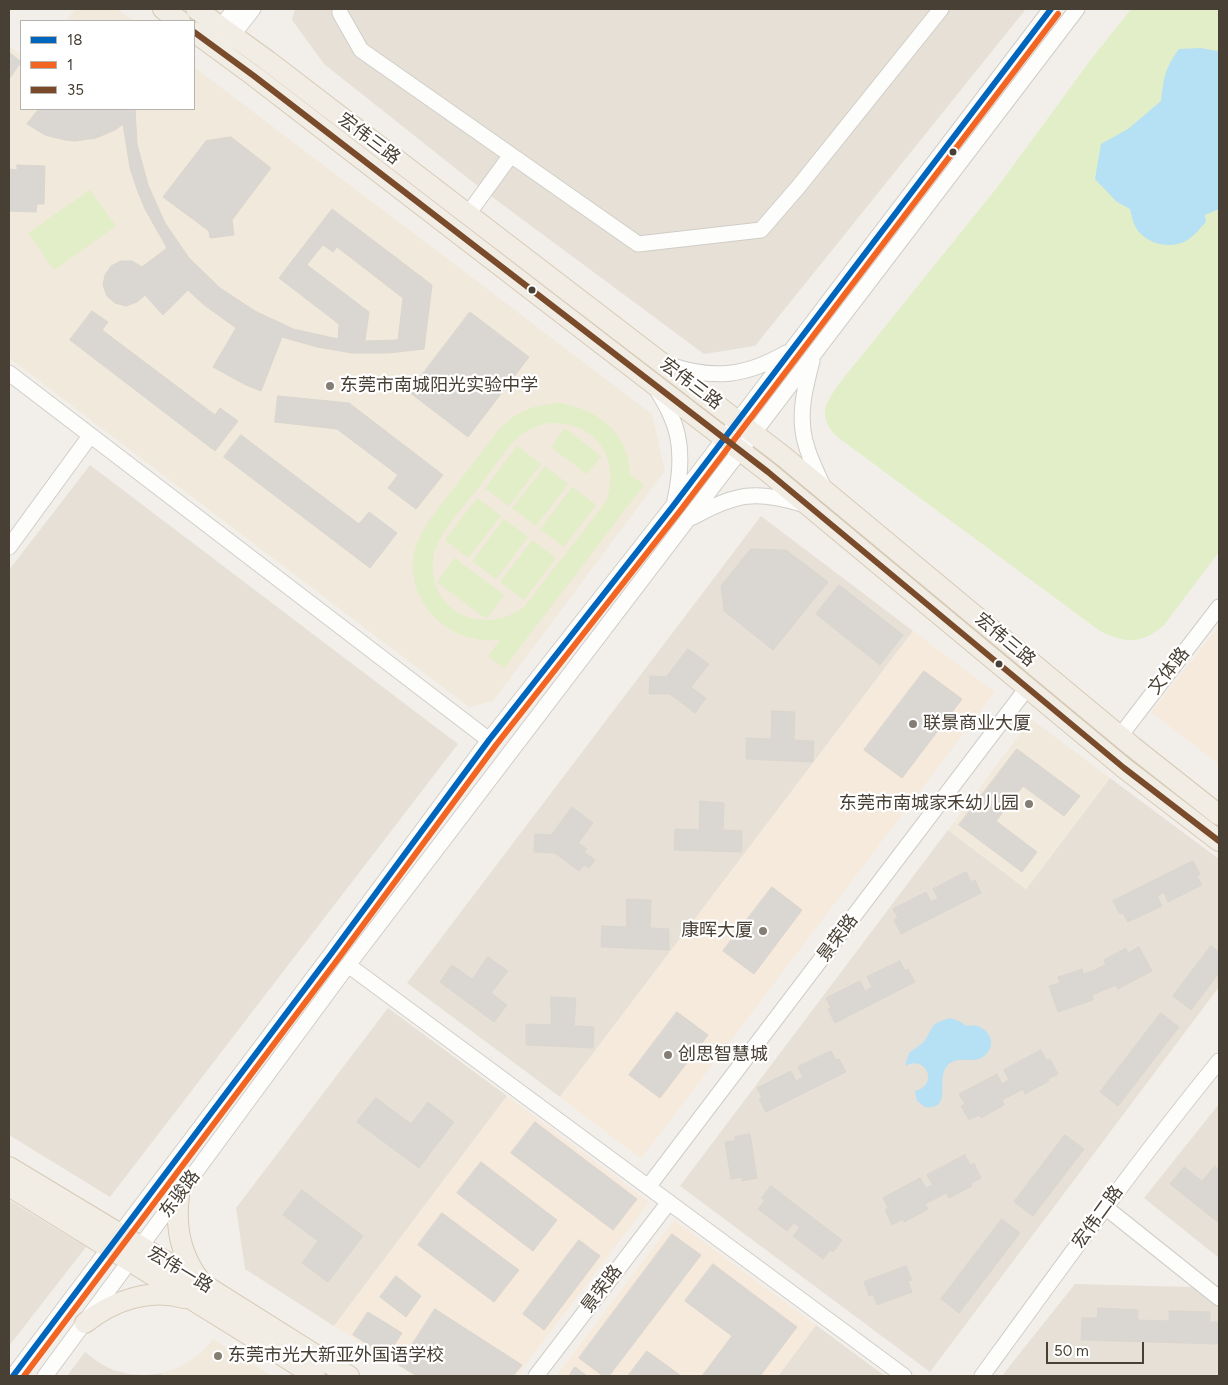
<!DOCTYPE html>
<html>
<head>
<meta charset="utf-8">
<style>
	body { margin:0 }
	#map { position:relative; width:1228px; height:1385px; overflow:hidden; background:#f2efea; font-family:Figtree,sans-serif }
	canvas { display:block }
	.frame { position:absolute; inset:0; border:10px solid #494035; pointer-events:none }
	.legend { position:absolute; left:20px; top:20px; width:175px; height:90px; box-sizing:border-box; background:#fff; border:1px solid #b6b3ae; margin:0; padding:6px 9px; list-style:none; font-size:15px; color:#494035 }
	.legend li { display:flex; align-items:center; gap:10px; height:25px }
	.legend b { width:25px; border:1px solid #b6b3ae }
	.scale { position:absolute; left:1046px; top:1342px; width:98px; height:22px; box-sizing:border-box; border:2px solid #494035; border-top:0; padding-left:6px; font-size:15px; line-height:18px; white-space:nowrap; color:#494035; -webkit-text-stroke:4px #fff; paint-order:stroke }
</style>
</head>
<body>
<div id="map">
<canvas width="1228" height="1385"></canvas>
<div class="frame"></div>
<ul class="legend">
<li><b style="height:6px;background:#0065bd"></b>18</li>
<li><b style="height:6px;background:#f26522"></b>1</li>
<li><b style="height:6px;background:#7a4b2a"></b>35</li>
</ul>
<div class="scale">50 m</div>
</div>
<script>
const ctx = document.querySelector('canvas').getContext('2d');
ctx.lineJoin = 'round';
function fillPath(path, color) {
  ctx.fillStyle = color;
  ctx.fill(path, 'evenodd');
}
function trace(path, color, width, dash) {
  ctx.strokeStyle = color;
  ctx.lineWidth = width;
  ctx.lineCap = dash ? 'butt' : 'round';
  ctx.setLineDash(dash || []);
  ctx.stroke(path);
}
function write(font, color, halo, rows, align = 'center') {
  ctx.font = font + ' Figtree,"Noto Sans SC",sans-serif';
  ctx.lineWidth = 4.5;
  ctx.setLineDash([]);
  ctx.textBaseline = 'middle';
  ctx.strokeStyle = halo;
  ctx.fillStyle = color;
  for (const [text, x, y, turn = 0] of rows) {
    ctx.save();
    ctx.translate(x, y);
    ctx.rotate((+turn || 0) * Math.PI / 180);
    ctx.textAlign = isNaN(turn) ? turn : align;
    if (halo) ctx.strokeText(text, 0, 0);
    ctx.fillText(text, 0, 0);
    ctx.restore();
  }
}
const residential = new Path2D(`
	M295,9h731l-271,337 -51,8 -220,-163 -160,-127 -32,-44z
	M90,465l368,279 -348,453 -101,-62v-565z
	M761,516l152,115 -353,466 -153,-114z
	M1110,778l109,81v128l-289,385 -250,-186 268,-356 78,59z
	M388,1008l119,88 -173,230 -89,-57 -9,-61z
	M1219,1104v154l-75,-60z
	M9,1200l77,47 -77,99z
	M1075,1284l118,3 26,21v68h-215v-3z
	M816,1325l69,51h-107z
	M85,1352l13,10 15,8 16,4 17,1 16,-2 1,3h-96z`);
const commercial = new Path2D(`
	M1219,626v138l-68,-52z
	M913,631l82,61 -354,467 -81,-62z
	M507,1096l142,106 -132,174h-103l-80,-50z
	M674,1220l142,105 -38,51h-222z`);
const education = new Path2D(`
	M75,9h42l17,12h-68z
	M9,46l12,9v54h173v-42l458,347 13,57 -172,230 -24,6 -460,-349z
	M1031,719l79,59 -84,111 -78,-59z
	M213,1339l59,37h-109l-1,-3 15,-5 14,-8 12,-9z`);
const green = new Path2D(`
	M1131,9h88v543l-55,73c-21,19 -39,19 -64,6l-264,-195c-18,-21 -12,-30 2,-51l161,-200 90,-123z
	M90,190l26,36 -62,44 -26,-37z
	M561,403c37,7 68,30 69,71l14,11 -140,183 -16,-12 13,-17c-46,8 -91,-30 -88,-78 1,-15 8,-27 15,-39l69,-90c18,-20 37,-28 64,-29zM549,423c46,-2 73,35 57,79l-82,105c-38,29 -95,7 -91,-45 0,-7 3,-15 6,-21 12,-22 31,-42 46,-62 11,-14 22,-33 36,-44 8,-6 17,-10 28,-12z
	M565,428l36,28 -14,18 -36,-27z
	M517,446l24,18 -32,42 -24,-18z
	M545,466l23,18 -32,42 -24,-18z
	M572,487l24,18 -32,42 -24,-18z
	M477,498l24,18 -33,42 -23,-18z
	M504,519l24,18 -32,42 -24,-18z
	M532,540l24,18 -32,42 -24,-18z
	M455,558l49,37 -18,24 -49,-37z`);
const water = new Path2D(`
	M1200,48l18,3 1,2v156l-14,6 1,7c-5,5 -11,13 -17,17 -14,10 -36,7 -48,-5 -7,-6 -9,-16 -11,-25l-13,-7 -22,-23 6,-35 27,-15 33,-28c3,-24 4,-33 18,-52z
	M950,1018l11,4 5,4c19,-5 35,17 18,30 -11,9 -26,-2 -37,10 -12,13 7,44 -22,41l-8,-6 -2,-10c24,-5 12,-37 -10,-25l4,-13 15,-11 9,-16 5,-4z`);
const building = new Path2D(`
	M9,52l12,10 -12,17z
	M39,109h96l2,35 11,41 17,38 24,35 31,30 35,23 38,18 45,10 1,-15 -60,-46 53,-69 100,76 -8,64 -36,4h-36l-35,-6 -35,-10 -21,54 -17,-7 -31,-17 23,-39 -33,-24 -15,-14 -25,25 -18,-20 -8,7 -11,4 -11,-3 -8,-7 -4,-11 2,-10 6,-9 10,-5h11l10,6 25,-19 -22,-39 -8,-20 -7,-21 -7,-44 -8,6 -19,8 -21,3 -10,-1 -20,-5 -18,-11zM323,245l10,7 4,-5 66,51 -5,42 -33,1 4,-29 -62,-47z
	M231,137l40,31 -39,52 2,15 -24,3 -1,-7 -46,-34 43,-56z
	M17,165l28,1 -1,38h-7l-1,8 -27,-1v-42l8,1z
	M92,311l16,11 -6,8 113,85 5,-7 18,13 -23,30 -145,-111z
	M470,312l59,45 -61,80 -59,-45z
	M278,396l71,7 94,72 -27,34 -28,-21 10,-13 -61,-46 -62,-7z
	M241,435l118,89 10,-12 28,21 -27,35 -146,-111z
	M751,549l35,1 42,32 -55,68 -49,-39 -3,-25z
	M839,585l64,50 -23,30 -64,-51z
	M688,649l21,15 -18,23 15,11 -11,15 -25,-19h-21l1,-18 16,1z
	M924,671l38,28 -60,79 -38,-28z
	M772,711l23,1 -1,28 20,1 -1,21 -67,-3v-21l25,1z
	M1017,749l63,47 -16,20 -41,-30 -27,35 41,31 -15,20 -63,-47z
	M700,801l24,2 -1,27 19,1v21l-68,-2 1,-21 24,1z
	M572,807l21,16 -15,20 9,6 -3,3 11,8 -6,8 -5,-3 -5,6 -24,-18 -21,-1 1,-18 16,1z
	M1193,861l7,13 -3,2 5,9 -34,17 -4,-10 -7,4 5,10 -34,16 -5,-9 -3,1 -7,-13z
	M966,872l5,10 4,-2 6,13 -80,41 -7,-14 4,-2 -5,-9 33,-17 5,10 7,-4 -5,-9z
	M772,887l30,23 -48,64 -31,-23z
	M627,899l24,1 -1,28 19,1v21l-68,-3 1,-21 24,1z
	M1211,946l8,6v21l-28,37 -18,-14z
	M1139,947l13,24 -34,18 -2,-4 -24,10 1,5 -35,12 -9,-26 11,-3 -2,-6 24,-8 1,5 12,-4 11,-6 -2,-4 22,-12 2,5z
	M488,957l20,14 -17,22 16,12 -13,17 -54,-40 12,-17 20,14z
	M900,961l5,10 3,-2 7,13 -80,41 -7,-14 3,-1 -5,-10 34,-17 5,10 7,-4 -5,-10z
	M551,997l25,1 -2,28 20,1 -1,21 -67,-3v-21l25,1z
	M677,1012l31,23 -48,63 -31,-23z
	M1161,1013l18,14 -61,79 -18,-14z
	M1041,1050l6,11 3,-2 8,15 -10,5 1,2 -24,13 -2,-5 -21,11 2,5 -23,13 -2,-3 -10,5 -8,-14 4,-2 -6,-10 38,-20 5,10 7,-4 -5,-10z
	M831,1051l5,9 3,-1 7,13 -80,40 -7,-13 3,-2 -5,-9 34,-17 5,10 7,-4 -5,-10z
	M376,1098l35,26 17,-22 26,20 -35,46 -62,-46z
	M535,1122l102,77 -24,31 -102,-77z
	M750,1134l7,44 -15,3v-4l-11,2 -6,-37 10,-1v-4z
	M1065,1135l19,14 -51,67 -19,-14z
	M965,1155l5,10 4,-2 7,15 -10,5 1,3 -23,12 -3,-5 -21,11 3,5 -24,13 -1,-3 -11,6 -7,-15 3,-2 -5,-10 37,-20 6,10 7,-3 -6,-10z
	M481,1162l76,58 -24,31 -76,-58z
	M1215,1166l4,4v53l-49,-39 14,-17 18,14z
	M771,1186l71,54 -9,12 -3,-2 -7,9 -30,-23 7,-9 -6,-4 -7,8 -29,-22 7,-9 -3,-2z
	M302,1190l61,46 -35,46 -26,-19 16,-22 -35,-26z
	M442,1213l77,57 -25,32 -76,-57z
	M1002,1219l18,14 -61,80 -18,-14z
	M672,1234l29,21 -92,121h-6l-24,-18z
	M579,1240l21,16 -56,74 -21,-16z
	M713,1264l84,63 -37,49h-58l30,-40 -47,-35z
	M906,1266l6,14 -4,1 4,11 -35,13 -4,-11 -4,2 -5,-14z
	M396,1276l25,20 -15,21 -26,-20z
	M1098,1308l40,2v10l31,1v-10l41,1v10h9v22l-138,-4 1,-22h15z
	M435,1309l87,56 -9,11h-96l-18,-11z
	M368,1312l34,21 -15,23 -34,-21z
	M647,1351l34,25h-53z
	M575,1367l12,9h-18z`);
const minor = new Path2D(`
	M340,9v4l21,37 277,194 123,-14 38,-44 142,-177
	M214,35l21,-26
	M227,42l26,-33
	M468,214l43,-59
	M812,361c-7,27 -14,53 -7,80 4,17 12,32 19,47
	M670,365c44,15 76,11 116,-12
	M9,373l480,367
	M656,388c5,9 11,18 15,28 12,25 10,57 4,84
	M693,517c43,-24 63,-27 109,-13
	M9,547l81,-111
	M1120,736l99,-129
	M348,965l556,411
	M648,1187l379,-499
	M1105,1207l114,91
	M13,1376l318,-422 158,-214 184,-234 378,-497
	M45,1376l303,-411 729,-956
	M536,1376l133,-174
	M982,1376c77,-106 154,-213 237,-315`);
const major = new Path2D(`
	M163,9l17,12
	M196,9l72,52 515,395 350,291 86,68
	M194,32l60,44 514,396 356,296 95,73
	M9,1167l194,117 146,92
	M9,1186l306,190
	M179,1196c-4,30 1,58 20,83
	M85,1323c28,-22 63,-35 99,-25`);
const bus1 = new Path2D(`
	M13,1376l318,-422 158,-214 184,-234 378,-497`);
const bus2 = new Path2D(`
	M24,1376l314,-417 158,-214 184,-234 378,-497`);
const bus3 = new Path2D(`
	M194,32l60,44 514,396 356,296 95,73`);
const markers = [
	[953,152,4.5,"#494035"],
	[532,290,4.5,"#494035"],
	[330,386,5,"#847d74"],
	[999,664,4.5,"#494035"],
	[913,724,5,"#847d74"],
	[1029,804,5,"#847d74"],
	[763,931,5,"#847d74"],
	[668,1055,5,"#847d74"],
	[218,1356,5,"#847d74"]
];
const streetNames = [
	["宏伟三路",369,139,37],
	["宏伟三路",691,384,37],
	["宏伟三路",1005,640,40],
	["文体路",1169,671,-52],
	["景荣路",838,938,-53],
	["东骏路",180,1194,-53],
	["宏伟二路",1098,1217,-54],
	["宏伟一路",180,1270,31],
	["景荣路",602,1289,-53]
];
const poiNames = [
	["东莞市南城阳光实验中学",340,386],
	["联景商业大厦",923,724],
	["东莞市南城家禾幼儿园",1019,804,"right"],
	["康晖大厦",753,931,"right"],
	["创思智慧城",678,1055],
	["东莞市光大新亚外国语学校",228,1356]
];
fillPath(residential, '#e7e0d7');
fillPath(commercial, '#f6eadc');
fillPath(education, '#f1e9db');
fillPath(green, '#e2eec8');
fillPath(water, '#b6e0f4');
fillPath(building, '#dad6d1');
trace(building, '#dad6cf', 1);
trace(minor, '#d0cdc7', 17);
trace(major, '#d6cab6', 22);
trace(minor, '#fdfdfc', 15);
trace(major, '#f1ece4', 20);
trace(bus1, '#0065bd', 6);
trace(bus2, '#f26522', 6);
trace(bus3, '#7a4b2a', 6);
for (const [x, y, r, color] of markers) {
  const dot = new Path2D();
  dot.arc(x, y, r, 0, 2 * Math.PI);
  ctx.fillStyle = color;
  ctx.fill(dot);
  trace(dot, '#fff', 2);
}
write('18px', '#494035', '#fff', streetNames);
write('18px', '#494035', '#fff', poiNames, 'left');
</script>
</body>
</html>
